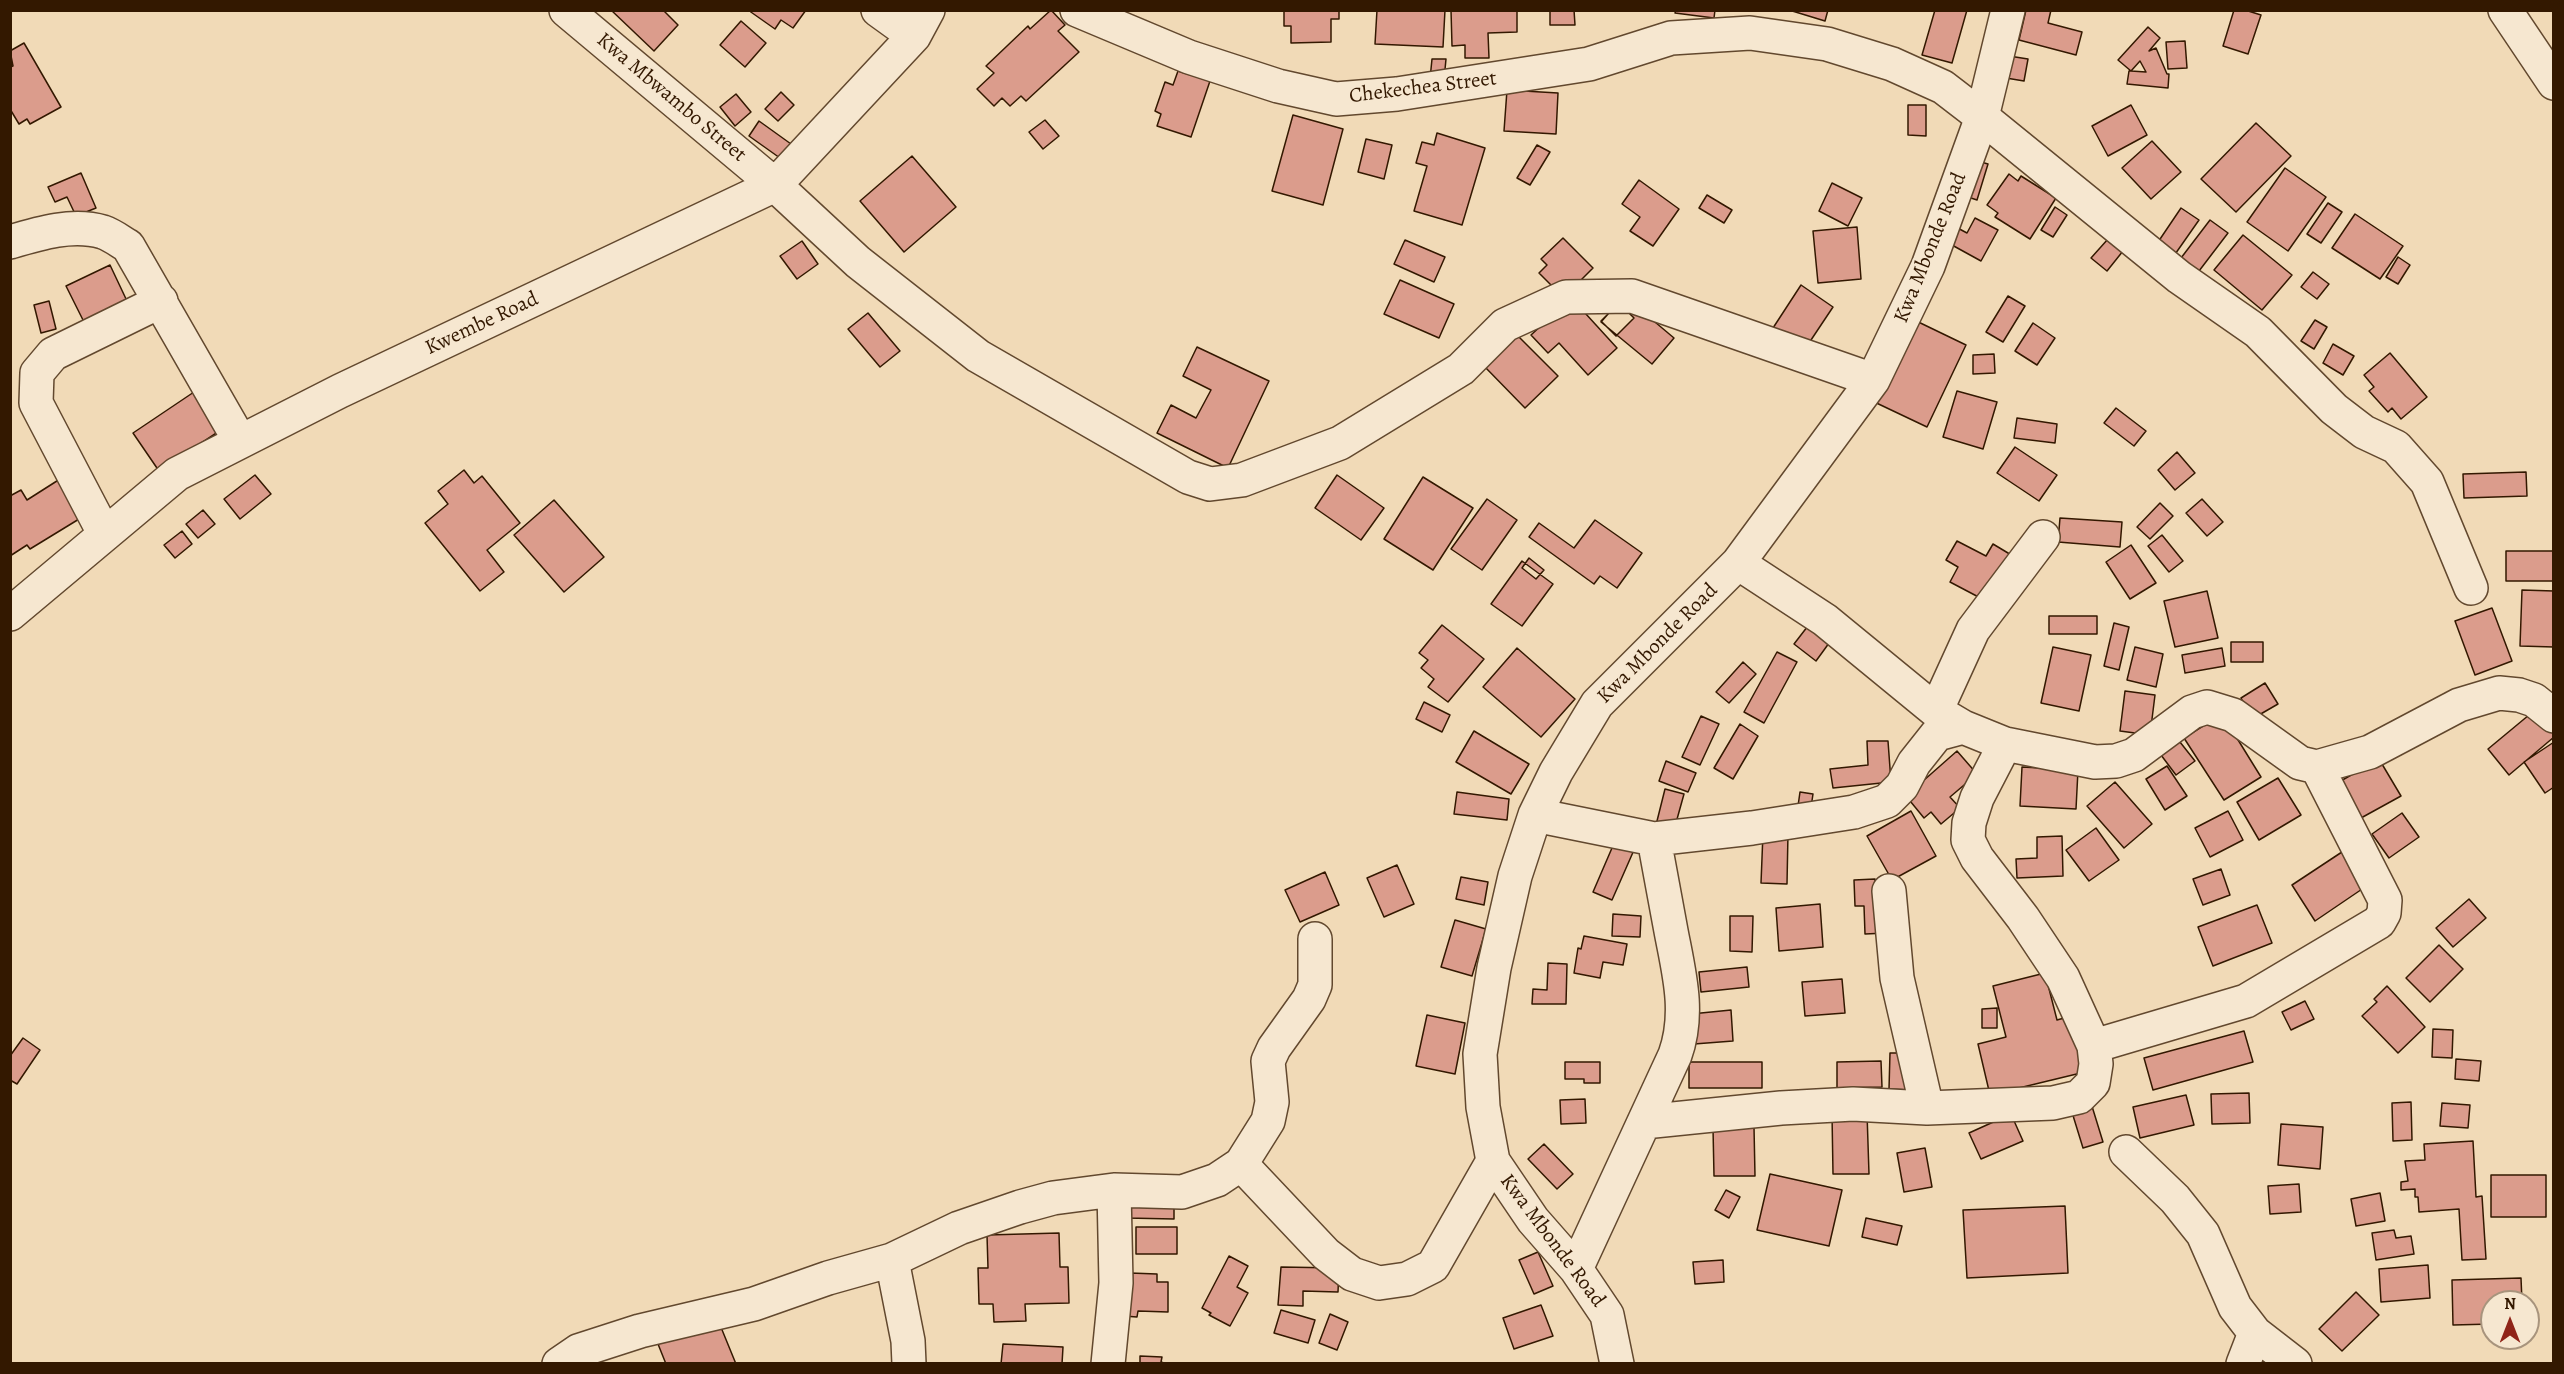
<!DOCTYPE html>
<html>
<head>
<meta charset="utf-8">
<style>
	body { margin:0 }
	#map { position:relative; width:2564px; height:1374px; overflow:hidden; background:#f1dab7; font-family:Alegreya,serif }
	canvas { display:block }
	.frame { position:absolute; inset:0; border:12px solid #331800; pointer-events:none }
	.north { position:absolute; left:2480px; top:1290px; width:60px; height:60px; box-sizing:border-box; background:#f6e7d0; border:2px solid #a8947d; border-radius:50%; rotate:0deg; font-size:16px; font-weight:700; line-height:24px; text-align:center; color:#331800 }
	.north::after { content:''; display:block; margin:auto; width:21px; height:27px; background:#8f2418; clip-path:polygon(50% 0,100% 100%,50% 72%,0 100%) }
</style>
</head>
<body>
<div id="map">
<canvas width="2564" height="1374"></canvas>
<div class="frame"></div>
<div class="north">N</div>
</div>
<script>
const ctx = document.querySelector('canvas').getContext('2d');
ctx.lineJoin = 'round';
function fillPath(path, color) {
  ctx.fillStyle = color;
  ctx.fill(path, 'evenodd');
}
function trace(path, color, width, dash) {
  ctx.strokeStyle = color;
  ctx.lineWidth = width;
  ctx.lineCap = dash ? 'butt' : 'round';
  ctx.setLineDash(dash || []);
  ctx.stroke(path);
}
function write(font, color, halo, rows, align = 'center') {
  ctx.font = font + ' Alegreya,serif';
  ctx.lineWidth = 4.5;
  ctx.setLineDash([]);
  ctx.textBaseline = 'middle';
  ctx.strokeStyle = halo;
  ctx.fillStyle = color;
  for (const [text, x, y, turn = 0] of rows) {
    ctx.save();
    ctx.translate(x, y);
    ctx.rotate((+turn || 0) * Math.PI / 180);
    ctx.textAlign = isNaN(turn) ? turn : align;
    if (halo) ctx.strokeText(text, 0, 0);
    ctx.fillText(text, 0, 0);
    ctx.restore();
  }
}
const building = new Path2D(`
	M611,10h52l15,15 -24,26z
	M748,10h58l-13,18 -12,-8 -6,9z
	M1051,10l14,15 -7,6 21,21 -53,49 -5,-5 -11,10 -8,-8 -8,8 -17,-17 17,-16 -8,-7 42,-40 2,3z
	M1284,10h55v9h-8v23l-40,1v-17h-7z
	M1377,10h68l-2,37 -68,-3z
	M1451,10h66v22l-29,1 1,25h-24v-13l-13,1z
	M1550,10h24l1,15h-25z
	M1676,10h39l-1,8 -39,-5z
	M1789,10h39l-3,11z
	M1935,10h32l-15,53 -30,-8z
	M2026,10h25l-3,13 34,9 -6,23 -57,-15z
	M2234,10h11l16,5 -13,39 -25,-8z
	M741,21l25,22 -21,24 -25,-22z
	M2148,27l12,11 -11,13 7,-3 11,26h2l-1,14 -41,-4 2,-13h2l-13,-11zM2140,61l6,11 -15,-1z
	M2185,41l2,27 -19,1 -2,-27z
	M24,43l37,64 -31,17 -3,-5 -8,5 -9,-15v-42l3,-1 -3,-15z
	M2009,56l19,3 -4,22 -18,-3z
	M1432,59h14l-2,21 -14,-1z
	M1178,71l32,10 -19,56 -34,-11 4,-12 -6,-3 10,-29 8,3z
	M1507,90l51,3 -2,41 -52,-3z
	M781,92l13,13 -16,16 -13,-12z
	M736,94l15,18 -16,14 -15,-19z
	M1908,105h18v31l-18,-1z
	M2131,105l16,30 -39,21 -16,-30z
	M1293,115l50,14 -20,76 -51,-14z
	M1045,120l14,16 -16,13 -14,-17z
	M759,121l39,28 -11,14 -38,-27z
	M2256,123l35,33 -55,56 -35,-33z
	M1437,133l48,15 -23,77 -48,-14 13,-45 -11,-3 6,-21 12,3z
	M1366,139l26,6 -8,34 -26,-7z
	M2152,141l29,31 -30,27 -29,-31z
	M1537,145l13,7 -20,33 -13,-7z
	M912,156l44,51 -52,45 -44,-51z
	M1970,159l18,5 -11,36 -18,-6z
	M2285,168l41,29 -38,54 -41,-29z
	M81,173l15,35 -20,8 -9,-19 -12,5 -7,-15z
	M2009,174l9,7 3,-5 35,22 -26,41 -35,-22 3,-4 -11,-8z
	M1639,180l40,29 -26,37 -23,-15 10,-14 -18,-13z
	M1832,183l30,15 -14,28 -29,-15z
	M1707,195l25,15 -8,13 -25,-15z
	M2328,203l14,9 -21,31 -14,-9z
	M2055,207l12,8 -14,22 -12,-7z
	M2181,208l18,12 -28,40 -17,-12z
	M2355,214l48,32 -23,33 -48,-31z
	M1975,218l23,12 -17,31 -40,-22 9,-15 17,9z
	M2210,220l18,13 -29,38 -18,-13z
	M1857,227l4,52 -43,4 -5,-52z
	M2243,235l49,40 -30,35 -48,-40z
	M1563,238l30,30 -22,22h-15l-17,-17 8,-8 -6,-6z
	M2108,239l15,12 -16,20 -16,-13z
	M1405,240l40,17 -11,25 -40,-18z
	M802,241l16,23 -21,15 -17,-23z
	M2398,257l12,8 -12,19 -12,-7z
	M110,265l17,36 -43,21 -18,-36z
	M2313,272l16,12 -12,15 -16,-12z
	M1400,280l54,24 -15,34 -55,-24z
	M1801,285l32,22 -28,42 -32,-21z
	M1624,296l50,42 -22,26 -51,-42z
	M2008,296l17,10 -22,36 -17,-10z
	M1569,300l6,2 42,46 -29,27 -29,-32 -11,10 -17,-18z
	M49,301l7,28 -15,4 -7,-28z
	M1619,303l15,15 -18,18 -15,-15z
	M868,313l32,38 -20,16 -32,-38z
	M1908,317l58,28 -39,82 -59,-28z
	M2315,320l12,7 -13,22 -13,-8z
	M2033,323l22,15 -18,27 -22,-14z
	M1516,334l42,42 -33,32 -41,-42z
	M2333,344l21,12 -11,19 -20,-12z
	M1197,347l72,34 -41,87 -71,-35 14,-28 25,13 15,-28 -28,-14z
	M2390,353l37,44 -26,22 -9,-11 -4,4 -19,-21 5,-4 -10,-12z
	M1994,354l1,19 -22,1v-19z
	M1957,391l40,11 -14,47 -40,-12z
	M194,392l27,38 -62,41 -26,-38z
	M2116,408l30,23 -12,15 -30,-23z
	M2017,418l40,6 -2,19 -41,-5z
	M2015,447l42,28 -18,26 -42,-28z
	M2177,452l18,21 -20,17 -17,-20z
	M464,470l10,13 8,-7 38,47 -33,27 17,22 -24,19 -55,-68 23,-19 -10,-13z
	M2526,472l1,24 -63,2 -1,-24z
	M255,475l16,19 -31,25 -16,-20z
	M1337,475l47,33 -23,32 -46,-32z
	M1423,477l50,31 -40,62 -49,-31z
	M60,479l24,37 -54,33 -3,-4 -17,11v-60l11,-6 6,10z
	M1487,499l30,21 -35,50 -31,-21z
	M2202,499l21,23 -16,14 -21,-23z
	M554,500l50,57 -40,35 -50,-57z
	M2160,503l13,13 -23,23 -13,-12z
	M203,510l12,14 -17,14 -12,-14z
	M2060,518l62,4 -2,25 -62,-5z
	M1595,520l47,33 -25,35 -17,-12 -6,8 -65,-47 10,-14 35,25z
	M182,531l10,13 -17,14 -11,-13z
	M2162,535l21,26 -14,11 -21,-26z
	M1957,541l29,15 7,-12 20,12 -25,46 -38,-20 8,-15 -12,-7z
	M2131,545l25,38 -26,16 -24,-37z
	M2506,551h48v30h-48z
	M1529,558l15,12 -8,9 -14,-11z
	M1522,561l31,23 -31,42 -31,-22z
	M2522,590l32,1v56l-34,-1z
	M2207,591l11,47 -43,9 -11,-46z
	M2492,608l20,53 -37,14 -20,-54z
	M2049,616h48v18h-48z
	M1811,622l21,17 -16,22 -22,-17z
	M2114,623l15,4 -10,43 -15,-4z
	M1442,625l42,34 -36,43 -20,-15 6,-8 -13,-11 7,-8 -9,-7z
	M2231,642h32v20h-32z
	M2053,647l38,8 -12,56 -38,-8z
	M2135,647l28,7 -7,33 -29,-7z
	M1517,648l58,51 -34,38 -58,-50z
	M2222,648l3,18 -40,7 -3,-18z
	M1777,652l20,10 -33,61 -20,-11z
	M1743,662l13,12 -27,29 -13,-11z
	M2265,683l13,21 -26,15 -11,-21z
	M2125,691l30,4 -5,40 -30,-4z
	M1424,702l26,13 -8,17 -26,-13z
	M2535,710l19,22v5l-45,38 -21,-26z
	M2222,714l39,63 -37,23 -40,-62z
	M1701,716l18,8 -19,41 -18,-8z
	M1740,724l18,12 -25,43 -19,-11z
	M1474,731l55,33 -18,30 -55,-32z
	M2176,737l19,24 -19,14 -18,-24z
	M1867,741h21l3,41 -58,6 -3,-19 38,-4z
	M2554,742v45l-9,6 -21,-31z
	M1957,751l20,23 -27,23 10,11 -19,16 -10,-12 -7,6 -18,-22z
	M2379,759l22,37 -40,22 -22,-36z
	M1666,761l30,12 -8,19 -29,-11z
	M2167,766l20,30 -22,14 -19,-31z
	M2022,767l56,3 -2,39 -56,-3z
	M2278,778l23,37 -42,25 -22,-38z
	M2115,782l37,42 -28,24 -37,-42z
	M1665,789l19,5 -10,36 -18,-5z
	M1457,792l52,7 -2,21 -53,-6z
	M1800,792l13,2 -3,20 -13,-1z
	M1911,811l25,45 -44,24 -25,-44z
	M2228,811l15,29 -33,17 -15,-29z
	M2402,813l17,24 -30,21 -17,-24z
	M2096,828l23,32 -30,21 -23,-31z
	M1763,833h25l-1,51 -26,-1z
	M2062,836l1,40 -46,2 -1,-19 21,-1v-21z
	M1615,841l19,9 -22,50 -19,-8z
	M2348,848l23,35 -56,38 -23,-36z
	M1397,865l17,39 -30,13 -17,-39z
	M2221,869l9,26 -27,10 -10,-26z
	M1325,872l14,33 -39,17 -15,-32z
	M1461,877l27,5 -4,23 -28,-6z
	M1875,879l1,19 10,35 -21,1 -1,-28h-9l-1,-26z
	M2469,899l17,19 -33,29 -17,-19z
	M1820,904l3,43 -44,4 -3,-43z
	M2257,905l15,38 -59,23 -15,-39z
	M1613,914l28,2 -1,21 -28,-1z
	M1730,916h23l-1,36 -22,-1z
	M1455,920l31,9 -14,47 -31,-9z
	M1584,936l43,8 -4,21 -20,-3 -3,16 -26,-5 4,-25 3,1z
	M2439,945l24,24 -33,33 -24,-24z
	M1548,963l19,1 -1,40h-34l1,-15 14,1z
	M1747,967l2,20 -48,5 -2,-20z
	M2045,973l12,47 18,-5 14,56 -99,24 -12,-51 28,-7 -13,-51z
	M1842,979l3,34 -40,3 -3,-34z
	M2387,986l38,41 -27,26 -36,-37 15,-14 -3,-3z
	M2305,1001l9,18 -23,11 -9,-18z
	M1997,1008v20h-15v-19z
	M1731,1010l2,31 -39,3 -3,-30z
	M1427,1015l38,8 -10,51 -39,-8z
	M2433,1029l20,1 -1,28 -20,-1z
	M2244,1031l9,31 -100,28 -9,-32z
	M23,1038l17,12 -23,34 -7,-4v-24z
	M1890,1053h21l-1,37 -21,-1z
	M2456,1059l25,2 -2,20 -24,-2z
	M1881,1061l1,26 -45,1v-26z
	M1565,1062h35v21h-16v-4h-19z
	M1689,1062h73v26h-73z
	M2249,1093l1,30 -38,1 -1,-30z
	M2186,1095l8,30 -54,13 -7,-31z
	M1585,1099l1,24 -25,1 -1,-24z
	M2411,1102l1,38 -19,1 -1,-38z
	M2091,1103l12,39 -20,6 -12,-39z
	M2442,1103l28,2 -2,23 -28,-2z
	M1867,1113l2,61h-36l-1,-60z
	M2011,1114l12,27 -42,18 -12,-26z
	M2281,1124l42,3 -3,42 -42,-4z
	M1754,1127l1,49h-41l-1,-48z
	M2473,1141l3,56 6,-1 4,63 -24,1 -3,-51 -40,3 -1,-15h-3v-8l-14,1v-8l7,-1 -3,-20 20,-1 -1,-16z
	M1544,1144l29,30 -16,15 -29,-30z
	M1925,1148l7,39 -28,5 -7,-39z
	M1770,1174l72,16 -13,56 -72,-16z
	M2491,1175h55v42h-55z
	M2299,1184l2,28 -31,2 -2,-28z
	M1726,1190l14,7 -11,21 -14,-8z
	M2380,1193l5,28 -29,5 -5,-27z
	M1126,1195l48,1v23l-48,-1z
	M2065,1206l3,67 -101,5 -4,-68z
	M1866,1218l36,8 -5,19 -35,-8z
	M1136,1227h41v27h-41z
	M2394,1230l2,8 15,-2 3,18 -38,6 -4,-27z
	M1059,1233l1,34h8l1,36 -44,1 1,17 -32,1 -1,-18h-14l-1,-36h10l-1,-33z
	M1538,1252l15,34 -19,8 -15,-34z
	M1229,1256l19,10 -11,21 11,6 -18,33 -21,-11 2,-2 -9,-5z
	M1723,1260l1,22 -29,2 -2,-22z
	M2428,1265l2,33 -49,4 -2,-33z
	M1281,1267l58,1 -1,24 -35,-1v15l-25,-1z
	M1130,1273l27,1v8h11v30l-30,-1 -1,6 -13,-1z
	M2521,1278l1,24h-30v22l-39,1 -1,-45z
	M2356,1292l23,23 -37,36 -23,-22z
	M1541,1305l12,31 -39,13 -11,-31z
	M1281,1310l34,10 -7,23 -34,-10z
	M1330,1314l18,8 -11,28 -18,-7z
	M718,1320l18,44h-70l-8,-20z
	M1003,1344l60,3 -1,17h-61z
	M1140,1356l22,1 -1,5 6,2h-27z`);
const minor = new Path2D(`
	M566,10l209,175 83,77 120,94 210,121 22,7 32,-4 98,-37 121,-74 44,-44 61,-28 66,-1 241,84
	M878,10l36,26
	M1077,10l112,47 89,29 58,13 61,-5 192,-30 82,-26 79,-5 77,11 65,20 51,23 39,30 197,160 79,55 76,77 30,23 32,15 31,35 44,106
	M2505,10l49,73
	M10,242c30,-9 63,-19 93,-10 9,3 18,10 25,14l112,195
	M104,533l-68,-130 1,-30 16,-19 108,-53
	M1738,563l87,57 111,91 27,16 42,17 90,18 21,-1 18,-6 58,-43 15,-5 26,8 67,48 17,4 53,-15 89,-47 40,-12 20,2 15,5 20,16
	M10,614l167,-140 163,-83 435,-206 139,-149 14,-26
	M1936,711l37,-81 70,-93
	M1535,815l119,24 98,-11 102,-16 33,-11 15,-15 12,-23 23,-29 26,-7
	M1889,891l8,87 30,130
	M2094,1046l152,-45 133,-79 5,-9 1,-13 -68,-133
	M1644,1122l137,-14 72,-4 74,4 126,-5 26,-6 14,-14 3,-19 -2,-18 -31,-68 -40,-60 -46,-60 -9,-18 1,-17 8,-25 28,-54
	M2126,1152l49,47 28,35 32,73 20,26 40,31
	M1241,1164l85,90 26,20 27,9 28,-4 26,-13 60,-105
	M892,1260l16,81 1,23
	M1576,1269l99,-214c15,-42 4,-82 -4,-124 -6,-31 -11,-61 -17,-92
	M559,1364l19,-13 62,-20 114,-27 74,-26 64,-18 67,-32 61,-21 33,-9 61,-8 68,2 35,-12 24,-16 27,-43 4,-19 -4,-41 6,-13 35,-49 6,-14v-46
	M1108,1364l8,-81 -2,-93
	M1617,1364l-10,-49 -31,-46 -43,-49 -40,-59 -10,-54 -3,-53 14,-86 21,-92 20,-61 21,-43 41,-68 141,-141 135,-183 55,-114 54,-149 26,-107
	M2243,1364l12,-31`);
const streetNames = [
	["Chekechea Street",1423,88,-7],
	["Kwa Mbwambo Street",671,98,40],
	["Kwa Mbonde Road",1931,248,-68],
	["Kwembe Road",482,324,-25],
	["Kwa Mbonde Road",1658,644,-45],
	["Kwa Mbonde Road",1552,1241,53]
];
fillPath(building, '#db9c8c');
trace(building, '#331800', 1.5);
trace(minor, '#62482e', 36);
trace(minor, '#f6e7d0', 33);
write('21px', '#331800', '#f6e7d0', streetNames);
</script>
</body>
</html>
